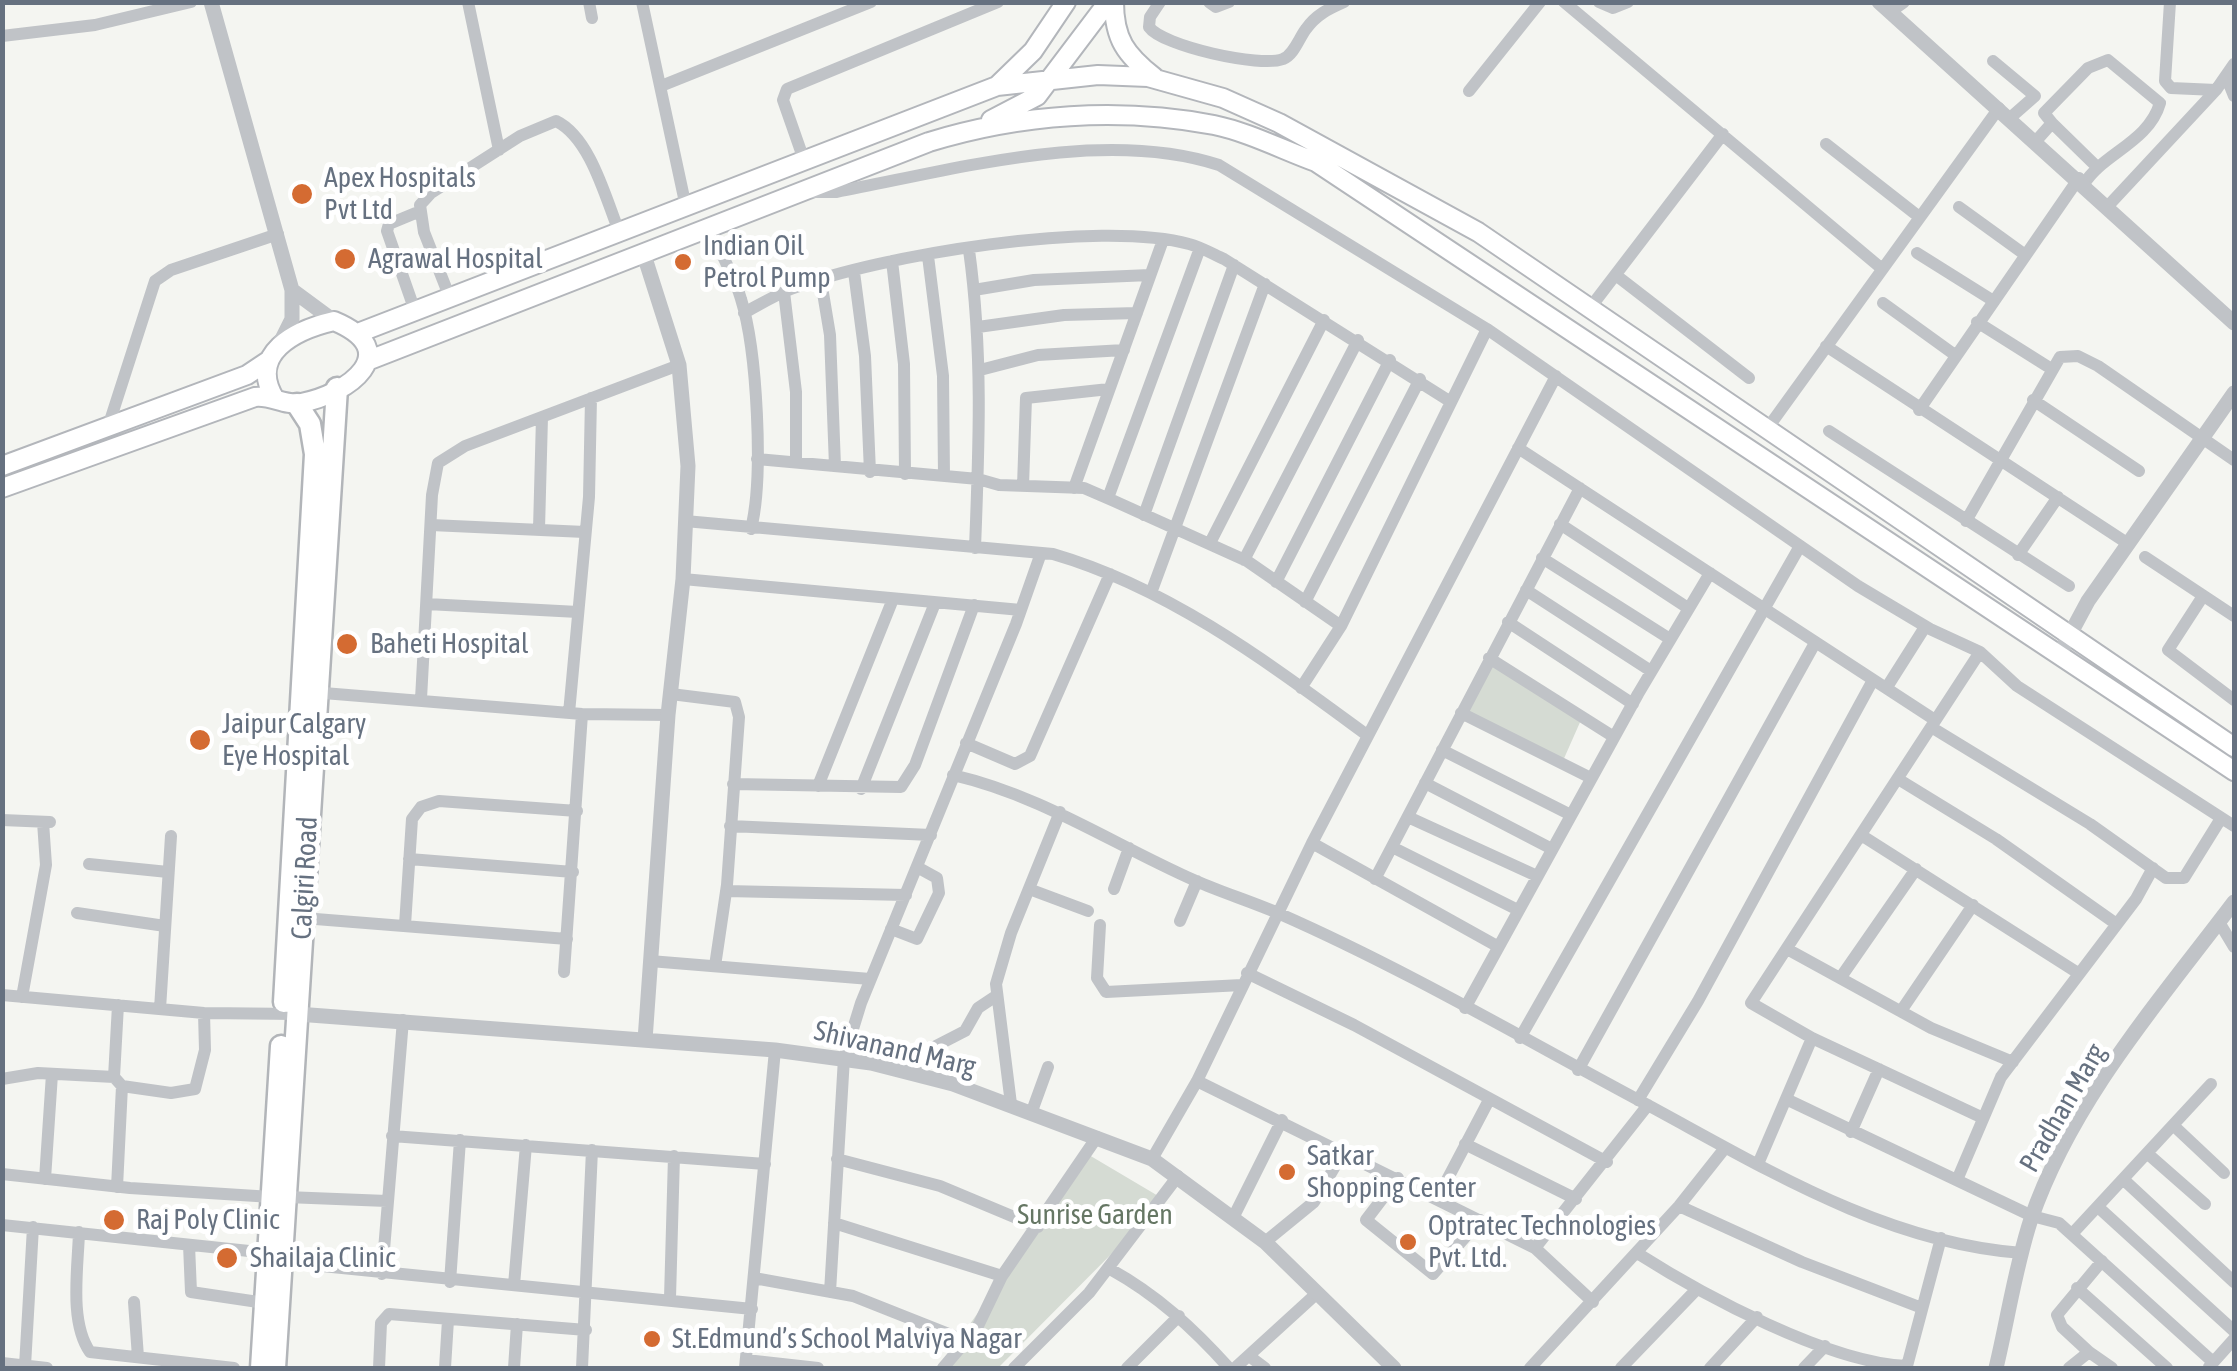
<!DOCTYPE html>
<html>
<head>
<meta charset="utf-8">
<style>
	body { margin:0 }
	#map { position:relative; width:2237px; height:1371px; overflow:hidden; background:#f4f5f1; font-family:"Asap Condensed",sans-serif }
	canvas { display:block }
	.frame { position:absolute; inset:0; border:5px solid #667180; pointer-events:none }
</style>
</head>
<body>
<div id="map">
<canvas width="2237" height="1371"></canvas>
<div class="frame"></div>
</div>
<script>
const ctx = document.querySelector('canvas').getContext('2d');
ctx.lineJoin = 'round';
function fillPath(path, color) {
  ctx.fillStyle = color;
  ctx.fill(path, 'evenodd');
}
function trace(path, color, width, dash) {
  ctx.strokeStyle = color;
  ctx.lineWidth = width;
  ctx.lineCap = dash ? 'butt' : 'round';
  ctx.setLineDash(dash || []);
  ctx.stroke(path);
}
function write(font, color, halo, rows, align = 'center') {
  ctx.font = font + ' "Asap Condensed",sans-serif';
  ctx.lineWidth = 10;
  ctx.setLineDash([]);
  ctx.textBaseline = 'middle';
  ctx.strokeStyle = halo;
  ctx.fillStyle = color;
  for (const [text, x, y, turn = 0] of rows) {
    ctx.save();
    ctx.translate(x, y);
    ctx.rotate((+turn || 0) * Math.PI / 180);
    ctx.textAlign = isNaN(turn) ? turn : align;
    if (halo) ctx.strokeText(text, 0, 0);
    ctx.fillText(text, 0, 0);
    ctx.restore();
  }
}
const green = new Path2D(`
	M1490,661l91,59 -19,43 -98,-50z
	M1089,1155l76,45 -167,168h-59z`);
const minor = new Path2D(`
	M468,2l31,148
	M589,2l3,16
	M642,2l44,205
	M1160,2l-10,15 -1,10c13,19 112,41 134,32 11,-4 16,-21 23,-30 10,-14 22,-20 38,-27
	M1209,2l7,5 13,-5
	M1564,2l317,266
	M1599,2l14,6 15,-6
	M2170,2l-5,79 6,7 45,2
	M1890,12l14,-10
	M2,36l93,-11 96,-23
	M1993,61l42,35 -25,22
	M2226,76l8,20
	M661,86l210,-84
	M1469,91l71,-89
	M2052,123l-8,-10 44,-45 20,-8 52,43c-11,39 -58,51 -76,81
	M2036,141l16,-18 43,42
	M1826,144l92,72
	M804,160l-21,-60 4,-11 211,-87
	M812,192h24c117,-22 267,-65 383,-27l268,164 371,257 72,43 50,23 37,34 217,140
	M2108,206l108,-116 18,-26
	M1959,207l65,47
	M711,228c8,25 23,46 30,71 16,51 23,178 10,230
	M969,250c14,101 10,197 6,298
	M1917,253l75,47
	M928,256l15,120 1,100
	M892,261l12,103 1,110
	M854,272l11,84 5,116
	M1617,276l132,102
	M821,281l9,54 5,131
	M974,290l60,-10 116,-5
	M784,292l12,100v70
	M450,298l-26,-66 -4,-27 11,-12 89,-57 36,-15c35,17 50,79 64,113
	M1883,303l72,52
	M1590,308l133,-174
	M415,311l-28,-80 2,-7 29,-12
	M744,313c15,-8 31,-18 47,-24 88,-34 309,-70 398,-45 12,3 24,10 35,15l227,143
	M1977,322l73,46
	M978,327l86,-12 73,-2
	M1826,346l301,197
	M980,370l58,-15 86,-5
	M2033,400l106,71
	M1919,410l160,-232
	M108,427l47,-146 16,-11 107,-36
	M1767,429l232,-321
	M1829,431l240,155
	M1518,448l417,272
	M757,459l221,20 21,6 85,3 30,13 133,60 94,65
	M1023,486l3,-88 83,-9
	M1074,488l89,-248
	M1108,498l92,-250
	M1144,515l90,-250
	M685,521l368,33c117,34 217,110 314,181
	M1966,521l94,-164 18,-1 20,10 136,94
	M1560,524l128,84
	M431,525l154,7
	M539,529l3,-112
	M1210,543l114,-223
	M2018,555l40,-58
	M2145,557l89,59
	M1542,558l128,81
	M1244,560l114,-220
	M683,579l338,31
	M1276,582l114,-222
	M1526,590l125,81
	M1151,593l114,-309
	M2203,596l-35,54 66,50
	M1305,602l115,-223
	M427,604l151,8
	M1508,622l125,82
	M1980,652l-229,351 61,35 171,80
	M1489,658l125,79
	M1887,687l38,-60
	M1301,688l40,-62 146,-297
	M311,692l271,22 86,1
	M671,694l64,8 4,15 -12,168 -12,81
	M421,699l11,-204 6,-32 27,-17 214,-81
	M569,713l20,-216 2,-99
	M1461,713l130,65
	M1931,727l159,97 76,54h18l36,-58
	M966,743l49,21 15,-8 80,-182
	M1442,750l129,65
	M953,775c90,21 159,69 243,106 27,12 57,21 84,33 125,55 244,125 364,189 119,64 240,140 378,150
	M1898,779l98,60 119,84
	M1425,783l127,66
	M733,784l168,3 14,-22 59,-160
	M818,786l75,-187
	M861,789l74,-186
	M1408,817l129,59
	M2,820l48,2
	M730,826l201,9
	M1861,835l217,138
	M1312,843l185,103
	M1392,847l126,63
	M409,859l164,13
	M89,864l79,8
	M1375,879l205,-391
	M1029,889l59,22
	M1114,889l15,-41
	M726,891l180,4
	M77,913l88,13
	M303,918l264,21
	M1180,921l17,-40
	M2219,922l15,25
	M405,925l7,-106 9,-12 18,-6 138,10
	M1100,925l-3,53 9,14 136,-7
	M891,929l26,10 22,-46 -2,-15 -20,-11
	M1787,949l144,79 82,34
	M650,961l220,18
	M564,972l18,-258
	M1247,973l107,52 253,137
	M1841,977l75,-108
	M2,995l202,18 93,1
	M22,997l24,-132 -3,-43
	M118,1005l-4,72 8,9 49,7 24,-4 10,-39 -1,-37
	M1465,1008l173,-314 72,-121
	M160,1009l11,-173
	M1901,1011l72,-106
	M1520,1038l280,-492
	M1578,1070l237,-427
	M909,1073l23,-25 33,-17 13,-23 18,-12
	M2,1079l36,-6 76,4
	M1197,1081l338,167 58,54
	M1786,1099l246,117 27,7 154,139
	M1638,1100l60,-99 175,-321
	M1011,1104l-15,-120 15,-51 49,-121
	M1032,1111l16,-44
	M2174,1126l50,47
	M1851,1132l28,-63
	M392,1136l373,28
	M1465,1144l111,55
	M2148,1154l57,50
	M837,1159l103,27 98,41
	M1152,1159l45,-78 115,-238 244,-467
	M1758,1164l54,-126
	M2,1174l128,14 142,9
	M1398,1178l-32,42 67,54 47,-54
	M45,1179l7,-105
	M1957,1180l44,-103 135,-178 17,-31
	M2124,1180l110,102
	M117,1187l5,-101
	M286,1197l101,4
	M1438,1197l51,-97
	M1679,1206l123,56 120,46
	M2098,1207l136,124
	M1233,1218l49,-98
	M834,1223l168,53 95,-139
	M2,1225l266,28
	M79,1232c-1,36 -10,90 11,120l144,16
	M2072,1234l139,-150
	M1265,1242l49,-40 30,-51
	M189,1245l2,47 74,11
	M1535,1248l113,-143
	M1637,1253c66,42 192,110 270,113l34,-128
	M282,1262l470,47
	M1110,1269c47,26 83,59 119,99
	M382,1274l21,-254
	M754,1278l99,18 111,44
	M450,1282l10,-142
	M514,1285l12,-140
	M2077,1288l90,80
	M830,1292l14,-234 17,-55 155,-379 25,-71
	M670,1298l4,-142
	M134,1302l4,55
	M2089,1352l-27,-25 -5,-12 45,-54
	M1249,1356l16,12
	M746,1360l72,8
	M2,1363l45,5
	M25,1366l8,-139
	M2209,1367l25,-28
	M379,1368l2,-45 8,-9 197,16
	M445,1368l3,-48
	M514,1368l3,-44
	M582,1368l10,-218
	M745,1368l30,-318
	M943,1368l34,-40 25,-52
	M1014,1368l75,-75 89,-117
	M1127,1368l52,-52
	M1235,1368l80,-73
	M1530,1368l149,-162 46,-58
	M1621,1368l76,-79
	M1710,1368l47,-51
	M1804,1368l21,-22
	M2069,1368l20,-16 23,16`);
const tertiary = new Path2D(`
	M211,2l81,288v29l-12,24
	M1879,2l355,321
	M644,255l35,110 9,101 -5,113 -15,136 -23,325
	M292,290l42,31
	M2059,655l29,-54 146,-208
	M297,1014l478,36 96,13 82,21 199,75 113,83 129,126
	M1996,1368c12,-50 19,-100 35,-149 41,-119 129,-219 203,-317`);
const secondary = new Path2D(`
	M1114,2c0,37 12,53 40,75
	M998,85l35,-34 33,-49
	M991,120l46,-24 71,-94
	M358,333l639,-247 101,-11 50,2 75,21 56,25 199,109 756,515
	M367,361l562,-219c91,-28 190,-35 285,-17 34,7 69,25 102,37l918,609
	M2,466l245,-91 21,-14
	M2,488l253,-91c17,-2 29,9 46,6 48,-9 105,-52 33,-82 -39,9 -87,33 -59,78`);
const primary = new Path2D(`
	M284,1002l31,-548 -5,-30 -13,-20
	M261,1368l20,-322
	M275,1368l62,-980`);
const markers = [
	[302,194,12,"#d46b32"],
	[345,259,12,"#d46b32"],
	[683,262,10,"#d46b32"],
	[347,644,12,"#d46b32"],
	[200,740,12,"#d46b32"],
	[1287,1172,10,"#d46b32"],
	[114,1220,12,"#d46b32"],
	[1408,1242,10,"#d46b32"],
	[227,1258,12,"#d46b32"],
	[652,1339,10,"#d46b32"]
];
const poiNames = [
	["Apex Hospitals",324,178],
	["Pvt Ltd",324,210],
	["Indian Oil",703,246],
	["Petrol Pump",703,278],
	["Agrawal Hospital",368,259],
	["Baheti Hospital",370,644],
	["Jaipur Calgary",222,724],
	["Eye Hospital",222,756],
	["Satkar",1307,1156],
	["Shopping Center",1307,1188],
	["Raj Poly Clinic",136,1220],
	["Optratec Technologies",1428,1226],
	["Pvt. Ltd.",1428,1258],
	["Shailaja Clinic",250,1258],
	["St.Edmund’s School Malviya Nagar",672,1339]
];
const streetNames = [
	["Calgiri Road",305,878,-87],
	["Shivanand Marg",895,1049,13],
	["Pradhan Marg",2063,1108,-60]
];
const parkNames = [
	["Sunrise Garden",1095,1215]
];
fillPath(green, '#d5dbd3');
trace(secondary, '#b3b6bb', 22);
trace(primary, '#b2b5b9', 25);
trace(minor, '#c0c3c7', 12);
trace(tertiary, '#c0c3c7', 15);
trace(secondary, '#fff', 18);
trace(primary, '#fff', 20);
for (const [x, y, r, color] of markers) {
  const dot = new Path2D();
  dot.arc(x, y, r, 0, 2 * Math.PI);
  ctx.fillStyle = color;
  ctx.fill(dot);
  trace(dot, '#fff', 4);
}
write('28px', '#667180', '#fff', poiNames, 'left');
write('28px', '#667180', '#fff', streetNames);
write('28px', '#667764', '#fff', parkNames);
</script>
</body>
</html>
